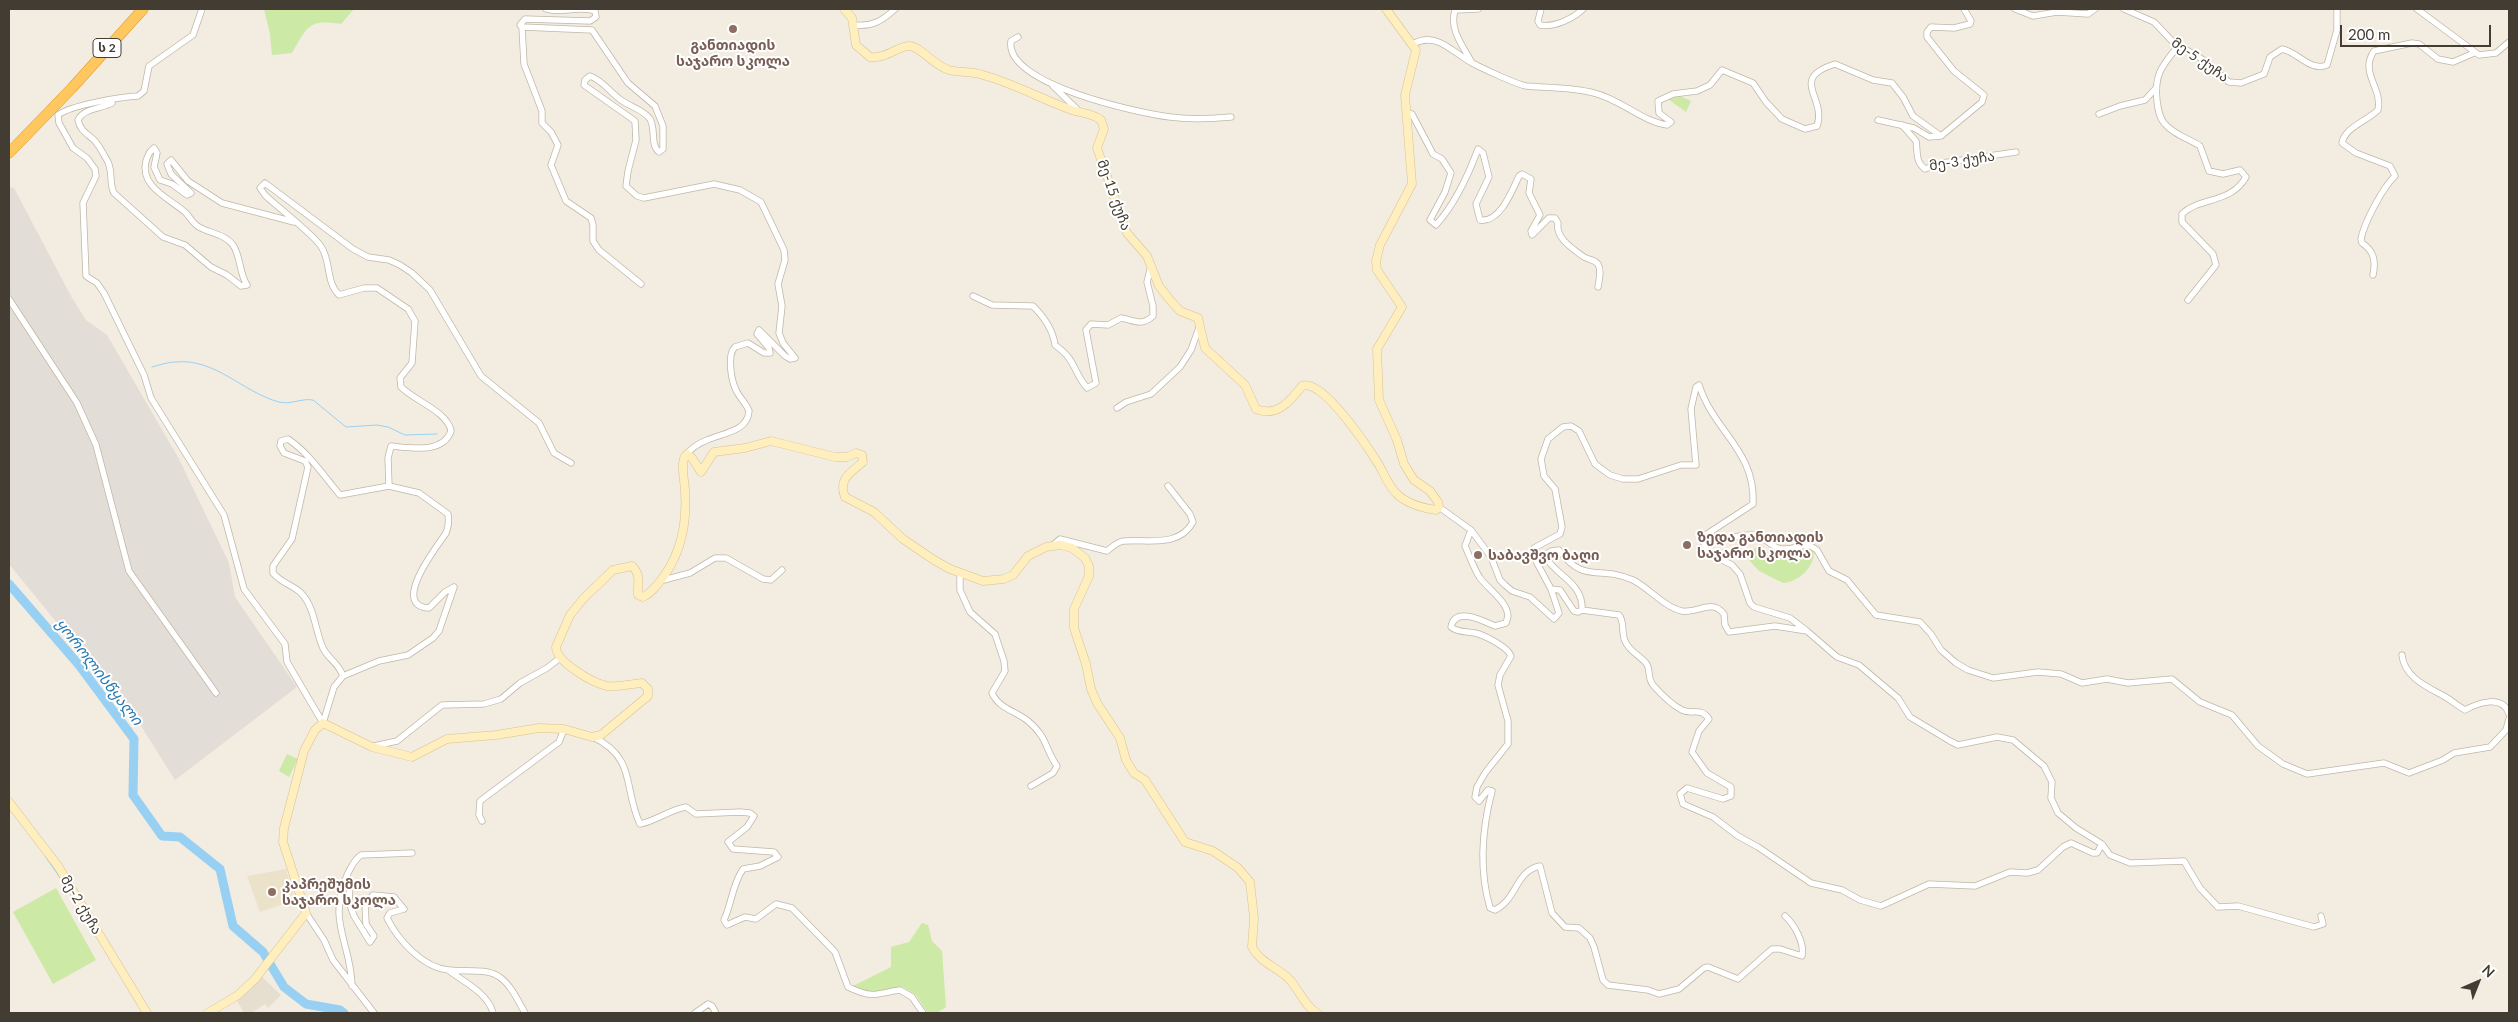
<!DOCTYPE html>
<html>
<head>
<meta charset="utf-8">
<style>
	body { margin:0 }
	#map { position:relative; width:2518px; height:1022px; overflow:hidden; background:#f2ece1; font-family:Lato,sans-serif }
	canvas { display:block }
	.frame { position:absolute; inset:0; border:10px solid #433c32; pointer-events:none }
	.north { position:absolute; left:2453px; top:957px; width:50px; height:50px; -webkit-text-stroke:4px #fff; paint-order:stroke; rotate:44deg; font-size:14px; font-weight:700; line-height:20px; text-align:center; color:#433c32 }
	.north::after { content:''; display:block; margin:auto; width:18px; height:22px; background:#433c32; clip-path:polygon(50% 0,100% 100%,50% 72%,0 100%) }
	.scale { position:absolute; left:2340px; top:25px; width:151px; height:22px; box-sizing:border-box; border:2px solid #433c32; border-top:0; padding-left:6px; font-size:15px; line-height:18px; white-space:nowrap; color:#433c32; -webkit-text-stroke:4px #fff; paint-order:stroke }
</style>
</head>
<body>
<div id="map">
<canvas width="2518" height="1022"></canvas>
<div class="frame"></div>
<div class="north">N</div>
<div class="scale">200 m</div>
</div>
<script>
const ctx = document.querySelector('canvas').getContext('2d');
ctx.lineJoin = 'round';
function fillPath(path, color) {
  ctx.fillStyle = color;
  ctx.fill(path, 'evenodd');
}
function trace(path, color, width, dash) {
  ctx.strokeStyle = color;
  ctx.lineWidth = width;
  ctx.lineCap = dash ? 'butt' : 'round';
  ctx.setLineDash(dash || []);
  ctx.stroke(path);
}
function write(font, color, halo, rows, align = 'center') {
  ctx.font = font + ' Lato,"Noto Sans Georgian",sans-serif';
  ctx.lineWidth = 4;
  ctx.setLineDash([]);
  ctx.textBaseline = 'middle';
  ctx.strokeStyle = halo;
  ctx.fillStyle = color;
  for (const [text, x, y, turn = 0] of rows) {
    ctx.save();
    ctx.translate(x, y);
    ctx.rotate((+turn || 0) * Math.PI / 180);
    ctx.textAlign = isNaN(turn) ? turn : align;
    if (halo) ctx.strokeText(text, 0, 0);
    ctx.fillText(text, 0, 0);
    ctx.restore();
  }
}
const residential = new Path2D(`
	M261,976l20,19 -13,13 -3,-4 -14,9h-7l-8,-14z`);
const industrial = new Path2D(`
	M9,187l5,1 58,110 14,22 21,15 72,124 50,104 6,34 62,90 -122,93 -34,-54 -132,-162z`);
const education = new Path2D(`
	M286,869l9,31 -35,12 -13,-36z`);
const green = new Path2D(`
	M264,9h90l-13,15c-33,-5 -33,2 -49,29l-20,2 -2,-21z
	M1680,96l11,5 -5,11 -18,-13z
	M1760,545c24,27 27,2 50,4l4,3c0,16 -16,30 -31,31l-24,-12 -11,-12v-6z
	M287,754l11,5 -9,18 -10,-6z
	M56,888l40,72 -43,24 -40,-72z
	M922,923l6,2 4,16 10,10 4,56 -9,6h-9l-12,-18 -13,-8c-22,6 -29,13 -50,-1l38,-19v-20l18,-5z`);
const stream = new Path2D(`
	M152,367c8,-2 16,-5 23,-5 41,-4 67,30 104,40 12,3 22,-4 34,-2l33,27 31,-2 11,2 17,8 32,-1
	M45,856l20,29`);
const river = new Path2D(`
	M9,584l70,81 55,74 -1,56 29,41 18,1 40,32 13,57 30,26 21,35 22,17 34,6 4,3`);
const street = new Path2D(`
	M202,9l-9,26 -44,31 -5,25 -6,5c-17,1 -67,9 -80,19l1,8 14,25 14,10 8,11 1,7 -13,27 3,73 11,7 7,10 40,82 7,23 73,117 20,74 41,55 2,18 36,61
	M546,9c16,5 33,-4 49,2l1,6 -6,4 -65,-2 -5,6 2,2 70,3 36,53 27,23 8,20v23l-4,3c-9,-7 -3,-23 -9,-33 -7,-10 -20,-12 -29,-19 -11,-8 -19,-20 -31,-24l-5,4 -1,5 51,36 1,19 -8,31 -2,15 11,10 7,2 70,-14 26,6 21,12 23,48 1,10 -7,24 4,22 -3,27 4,10 12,15 -5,1 -5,-3 -26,-26 -2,4 12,14 1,5h-6l-16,-10 -13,4c-8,7 -4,33 1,43 3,7 10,13 13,21 -2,28 -43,19 -62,43
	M1541,9l-3,12 2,4c14,3 34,-7 43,-16
	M2015,9l18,7 24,-4 31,2 7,-5
	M2124,9l30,13 19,20 29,17 27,23 12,1 23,-9 6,-17 12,-8c16,3 28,23 45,16l10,-35v-21
	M2417,9l62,46 17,-2 13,-11
	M854,25c18,2 28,-4 41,-16
	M522,27l2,37 18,47v12l9,9 7,13 -7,20 15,36 25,17 2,7v16l6,9 42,34
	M1018,37l-7,4c-7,43 127,72 159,76 21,3 41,2 61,0
	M1413,44c25,-14 41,11 63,21 10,5 40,19 50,21 22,2 46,1 68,7 26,6 47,28 73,32l4,-3 -12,-9 -1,-12 15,-7 24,-3 13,-6 12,-15 31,13 13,19 16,17 23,10 12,-3c10,-29 -29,-47 18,-62l38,16 19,3 11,14 10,19 28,20 41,-34 2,-7 -30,-24 -27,-34v-5l4,-5 23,1 16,-4 1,-3 -7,-12
	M2178,46c-16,20 -24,28 -21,55 1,8 2,16 7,22 10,12 24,15 36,23l9,25 14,3 17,-4 6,7c-15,27 -47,20 -64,37v8l31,32 3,11 -28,35
	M1472,63c-9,-17 -23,-33 -17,-53l23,-1
	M1053,86l26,25
	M112,103c-11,6 -28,5 -34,17 2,11 10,14 17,21 5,6 9,14 13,21 5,11 1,22 6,31l49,44 22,8 26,22 16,8 14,11 6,-1c-8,-12 -6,-28 -14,-40 -8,-11 -24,-12 -34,-18 -6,-3 -9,-10 -13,-14 -15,-14 -47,-26 -40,-52 2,-6 3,-9 8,-13l3,5 -3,14 6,13 12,4 15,11 4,-2 -20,-19 -4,-10 4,-4 17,21 34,22 72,19
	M1406,112l6,2 21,40 9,5 9,14 -6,19 -15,28 6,5c19,-21 32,-49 42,-76l5,4 6,24 -13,27 4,16c20,3 32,-29 39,-44l3,-2 9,5 -2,14 11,22 -9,16 1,4 17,-17h6l3,5c-3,15 15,26 26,34 5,3 10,2 14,7 4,7 1,16 0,23
	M2099,114l21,-8 25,-6 11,-12
	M1878,120l36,8 15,9 12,-1
	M1902,125l14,16c2,12 -1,20 9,28l17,-6 74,-11
	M2373,275c3,-14 1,-24 -11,-32l-1,-4c3,-16 22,-52 34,-63l-5,-10 -34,-13 -14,-10c3,-16 25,-22 36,-33 5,-22 -19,-37 -4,-59l38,-8 7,1 19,15 15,3 21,-9
	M973,296l19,9 41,1c11,11 20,24 22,39 22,16 17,25 32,43l9,-5 -10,-53 5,-6 17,1 13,-7c13,2 20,9 32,-2v-10l-6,-24 4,-16
	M9,299l68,104 19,42 33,126 87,122
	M1699,385c15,47 57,66 54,119l-46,30 -3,4v6
	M1117,408l9,-6 25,-8 29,-27 11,-17 9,-25
	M389,486l-1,-28 3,-12c20,2 52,8 60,-15 -3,-19 -36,-30 -50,-44l-1,-9 12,-15 3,-42 -7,-12 -31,-21h-13l-25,7c-13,-13 -8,-32 -17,-47 -6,-12 -45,-41 -57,-53l-5,-7 5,-5 88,66 15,8 21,3 11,5 12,8 18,17 51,86 58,47 15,30 17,10
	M1439,507l32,23 20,27 9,23 5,5 7,6 18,6 24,22 5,-6 -8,-24 9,1 14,21 4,1 4,-2c2,-29 -32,-37 -36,-55l5,-4 8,-1c25,35 41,15 74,30 16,8 31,27 49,31 16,3 29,-13 42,3l1,11 4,7 46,-6 32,5 -17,-13 -36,-11 -4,-4 -10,-29 -8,-9 -25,-13 -3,-8c16,-3 34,-10 50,-9 11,1 15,10 24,13 12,4 20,-3 31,-3l8,5 12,21 18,9 29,35 44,7 11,12 10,16 15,13 12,7 25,8 45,-6 23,2 21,9 25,-4 21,4 44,-4 28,23 32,13 26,31 25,18 24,10 77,-11 25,10 34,-13 11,-7 36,-6 16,-17 3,-11
	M1471,530l-6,16c5,11 9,23 15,32 9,12 27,23 28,38l-2,7 -11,3c-12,-5 -40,-20 -44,1 7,6 16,4 24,6 9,2 33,14 36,23l-11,19 -2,10 10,36v23l-23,29 -8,14 -2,10 4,4 9,-11 4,1c-10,38 -13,79 -2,117l5,2c22,-10 20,-39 45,-44l12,47 13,14 14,1 11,10 4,9 9,33 5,5 40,5 11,4 20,-5 25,-21 4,-1 30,12 34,-30h8l22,7c3,-13 -8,-32 -17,-40
	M1052,546l8,-7 47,12c5,-4 11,-10 17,-10 23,-2 55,7 69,-19l-3,-8 -22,-28
	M960,573v17l10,22 25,22 9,27 1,10 -13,22c7,16 24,18 36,28 20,17 16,26 29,45l-4,7 -22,13
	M660,581l30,-8 25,-15h11l37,21 8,1 11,-10
	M1551,589l-14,-26 -3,-15 26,-14 2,-7 -7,-38 -11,-13 -3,-17 7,-20 15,-12 8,-1 8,5 16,33 15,11 13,4h15l43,-14h15l-5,-56 5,-22 3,-2
	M1582,610l37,5c6,7 2,17 6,26 4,10 14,14 21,22 5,6 1,15 7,22 7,8 19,20 29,25 11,5 19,-3 27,9l-10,12 -7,21 15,21 24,14v9l-8,3 -36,-11 -7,6 3,10 30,13 25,19 20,11 53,36 31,7 18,10 21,6 48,-22 46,2 35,-14 17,1 11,-3 25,-23 8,-4 22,10h4l5,-9
	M1807,631l30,26 22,8 39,33 12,19 40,24 8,4 39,-8 16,3 31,26 8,16 -1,16 7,15 18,15 26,16 8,11 20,8 54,-2 16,27 18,19 20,-1 76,21 9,-3 -2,-8
	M2402,655c2,21 23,31 40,40 8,4 14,10 23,15 13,-7 38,-16 44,4
	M343,676c-5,-14 -15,-17 -20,-28 -8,-17 -8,-41 -22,-55 -8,-8 -20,-10 -28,-20v-7l19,-27 16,-72 -3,-6 -21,-8 -4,-7 1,-5 7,-2c22,15 35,36 52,56l49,-9 30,7 29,21c1,7 1,12 -2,19 -7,11 -57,73 -17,75l16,-16 9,-5
	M323,723l11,-36 9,-11 36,-15 29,-6 25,-17 6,-7 15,-44
	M593,737c44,21 30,51 47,87 16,-3 29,-14 46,-17l10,7 44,-2 10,1 4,3 -7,11 -19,15 5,7 41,3 4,5 -18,9 -17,3c-11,16 -11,34 -19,51l3,5 18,-8 11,2 20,-15 16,4 43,44 13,35c26,12 26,7 52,3l12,7 11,16
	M374,746l23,-5 45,-36 42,-1 17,-5 19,-16 27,-15 13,-10
	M482,821l-3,-6 1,-14 79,-59 5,-13
	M345,880l5,5 -1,17 5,14 16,26 4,-6 -8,-12 -1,-20 8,-9 21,2 10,12 -14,4 -3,5c11,22 36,50 62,52 16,2 35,-2 49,6 13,8 20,25 27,37
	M306,913l18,27 9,20 41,53
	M448,970c16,12 40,23 45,43
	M352,986c-1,-44 -26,-65 -4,-113 4,-7 6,-13 13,-18l51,-2
	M695,1013l13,-9 4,2 4,7`);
const secondary = new Path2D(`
	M844,9l8,9 4,27 14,12c17,2 29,-12 40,-11 11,1 23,19 39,24 11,3 23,1 34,5 29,8 57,23 86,34 10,4 24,4 32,11l3,9 -7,19 30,85 20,23 12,30 11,14 10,11 18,7 7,30 40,37 11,24c21,9 35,-9 46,-23 20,-9 67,63 77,79 5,9 10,22 18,29 9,9 26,14 39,16l3,-3 -1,-5 -8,-11 -16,-11 -10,-16 -7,-24 -18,-40 -2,-51 25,-42 -25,-37 -1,-9 4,-16 32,-61 -7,-89 11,-45 -30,-41
	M9,802l49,64 89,147
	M208,1013l30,-18 17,-16 51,-66 -23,-71 1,-14 20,-77 11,-21 8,-7 49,24 40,10 35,-18 49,-4 43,-7 25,1 28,8 9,-2 47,-39v-7l-6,-6c-11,1 -24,4 -35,3 -14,-3 -51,-24 -51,-39l14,-32 13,-16 30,-29 19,-4c10,10 5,17 6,29l5,2c9,-4 15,-13 21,-21 18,-25 23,-55 21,-85 0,-10 -6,-30 2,-37l5,4 9,14 13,-20 31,-4 26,-7 64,16h12l9,-4 6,2 1,7c-13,11 -25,17 -18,35l29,15 29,27 31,21 16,9 33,12 21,-2 9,-4 15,-19 18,-9 14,-2 12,3 13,10 4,8v10l-15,33v19l12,36 5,25 6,14 23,35 6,22 8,13 11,7 40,62 28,9 25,17 12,14 4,36 -2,29c9,17 26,20 38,33 9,10 16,28 27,33`);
const highway = new Path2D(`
	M9,153l63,-65 71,-79`);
const markers = [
	[733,29,5,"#8d6e63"],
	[1687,545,5,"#8d6e63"],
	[1478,555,5,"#8d6e63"],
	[272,892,5,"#8d6e63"]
];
const shields = [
	[107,48,28]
];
const shieldNames = [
	["ს 2",107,48]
];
const educationNames = [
	["განთიადის",733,45,"center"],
	["საჯარო სკოლა",733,61,"center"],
	["ზედა განთიადის",1697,537],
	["საჯარო სკოლა",1697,553],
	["საბავშვო ბაღი",1488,555],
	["კაპრეშუმის",282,884],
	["საჯარო სკოლა",282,900]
];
const streetNames = [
	["მე-5 ქუჩა",2200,60,35],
	["მე-3 ქუჩა",1962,161,-9],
	["მე-15 ქუჩა",1114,195,70],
	["მე-2 ქუჩა",81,905,59]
];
const waterNames = [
	["ყოროლისწყალი",99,672,52]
];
fillPath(residential, '#e6decf');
fillPath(industrial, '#e3ddd7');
fillPath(education, '#ece2ca');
fillPath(green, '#cce9a6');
trace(stream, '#98d0f4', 1);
trace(river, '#98d0f4', 9);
trace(street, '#c0b7a6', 7);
trace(secondary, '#d8c38f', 9);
trace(highway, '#e69c27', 11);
trace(street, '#fff', 5.5);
trace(secondary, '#ffeebe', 8);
trace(highway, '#ffc75f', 10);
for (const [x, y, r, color] of markers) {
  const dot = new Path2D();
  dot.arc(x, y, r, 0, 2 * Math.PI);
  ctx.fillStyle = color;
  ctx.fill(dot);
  trace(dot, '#fff', 2);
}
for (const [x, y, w] of shields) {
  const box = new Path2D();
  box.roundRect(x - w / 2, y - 9.5, w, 19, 4);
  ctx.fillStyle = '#fff';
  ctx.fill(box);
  trace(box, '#433c32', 1);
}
write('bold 12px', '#433c32', null, shieldNames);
write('bold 14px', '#785e54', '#fff', educationNames, 'left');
write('14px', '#433c32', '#fff', streetNames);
write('italic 15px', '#267ab4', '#fff', waterNames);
</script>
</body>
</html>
